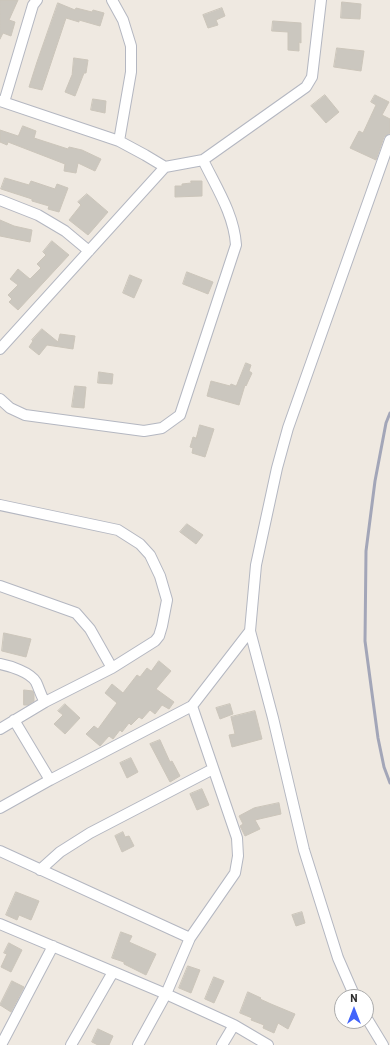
<!DOCTYPE html>
<html>
<head>
<meta charset="utf-8">
<style>
	body { margin:0 }
	#map { position:relative; width:390px; height:1045px; overflow:hidden; background:#efe9e1; font-family:Barlow,sans-serif }
	canvas { display:block }
	.north { position:absolute; left:334px; top:989px; width:40px; height:40px; box-sizing:border-box; background:#fff; border:1px solid #ababab; border-radius:50%; rotate:0deg; font-size:11px; font-weight:700; line-height:16px; text-align:center; color:#2e2e2e }
	.north::after { content:''; display:block; margin:auto; width:14px; height:18px; background:#4264fb; clip-path:polygon(50% 0,100% 100%,50% 72%,0 100%) }
</style>
</head>
<body>
<div id="map">
<canvas width="390" height="1045"></canvas>
<div class="north">N</div>
</div>
<script>
const ctx = document.querySelector('canvas').getContext('2d');
ctx.lineJoin = 'round';
function fillPath(path, color) {
  ctx.fillStyle = color;
  ctx.fill(path, 'evenodd');
}
function trace(path, color, width, dash) {
  ctx.strokeStyle = color;
  ctx.lineWidth = width;
  ctx.lineCap = dash ? 'butt' : 'round';
  ctx.setLineDash(dash || []);
  ctx.stroke(path);
}
const building = new Path2D(`
	M0,0h18l-9,20 6,2 -4,14 -8,-3 -3,6z
	M342,2l19,2 -1,15 -19,-1z
	M58,3l17,7 1,-2 16,4 1,-2 11,3 -4,13 -21,-6v2l-13,-4 -24,72 -13,-3 8,-25z
	M222,8l3,8 -9,4 2,5 -10,3 -5,-13z
	M273,21l28,2v20l-2,-1v9l-11,-1v-18l-16,-1z
	M337,48l27,3 -3,20 -27,-4z
	M74,58l14,2 -2,13h-2l-9,23 -10,-4 7,-17z
	M325,95l14,17 -13,11 -15,-17z
	M375,95l14,7 -7,13 8,4v14l-6,4 -8,23 -26,-12 9,-17 4,2 13,-28 -5,-3z
	M93,99l13,2 -1,12 -14,-3z
	M23,126l13,5 -2,7 34,11 1,-2 13,3 19,9 -6,12 -17,-8 -2,10 -12,-2 1,-7 -57,-22 -1,3 -7,-3v-12l18,6z
	M5,178l24,7 2,-4 24,8 2,-5 11,4 -9,24 -11,-3 1,-3 -17,-5v-2l-31,-10z
	M191,181h11v15l-27,1v-11h7v-2l9,-1z
	M87,194l21,18 -20,23 -19,-15 12,-15 -3,-3z
	M0,220l14,6 18,4 -2,12 -30,-6z
	M52,241l17,14 -51,55 -9,-8 3,-3 -4,-4 10,-10 -8,-6 8,-10 12,10 11,-11 -4,-4 9,-9 -3,-3z
	M187,272l26,10 -5,12 -25,-10z
	M130,275l12,5 -8,18 -11,-5z
	M42,329l16,13 2,-8 15,2 -2,13 -26,-4 -8,10 -10,-8 4,-6 -1,-1z
	M246,363l5,2 -2,6 3,2 -6,13 -1,-1 -6,20 -32,-9 4,-15 19,5 1,-2 5,2z
	M99,372l14,2 -1,10 -14,-1z
	M75,386l11,1 -2,21 -12,-1z
	M200,425l14,4 -9,28 -13,-4 1,-5 -3,-1 3,-10 3,1z
	M187,524l16,11 -7,9 -16,-12z
	M4,633l27,6 -5,18 -24,-6z
	M159,661l12,10 -15,18 18,13 -5,7 -7,-4 -7,9 -5,-4 -8,9 -3,-2 -8,8 -2,-2 -7,9 -2,-2 -7,9 -4,-3 -9,10 -14,-12 8,-8 4,3 19,-26 -12,-10 7,-9 11,9 14,-18 3,2 7,-9 4,3z
	M24,690l9,1 1,3v7l-6,4h-4z
	M65,704l15,14 -15,16 -11,-10 9,-9 -5,-4z
	M230,704l3,10 -13,5 -4,-11z
	M255,711l7,28 -30,8 -3,-12 6,-1 -4,-17z
	M160,740l10,22 2,-1 8,15 -10,6 -20,-38z
	M131,758l7,14 -11,6 -7,-15z
	M202,789l7,16 -12,5 -7,-16z
	M279,803l2,11 -26,6 5,9 -15,7 -5,-10 3,-2 -4,-8 15,-8z
	M123,832l2,5 4,-1 5,10 -12,6 -7,-16z
	M16,892l23,9 -8,19 -12,-5 -2,5 -11,-5z
	M302,912l3,11 -9,3 -4,-11z
	M121,932l11,4 -3,6 27,12 -10,21 -22,-11v-2l-12,-4z
	M9,943l13,7 -11,22 -10,-5 6,-13 -3,-1z
	M188,966l12,4 -9,23 -12,-5z
	M214,977l10,4 -10,22 -9,-4z
	M12,981l12,6 -13,25 -11,-7z
	M248,992l13,6 -1,1 11,5 24,10 -7,15 -10,-6 -4,10 -11,-5 1,-3 -13,-5 1,-2 -12,-5z
	M98,1029l15,7 -4,9h-11l-6,-3z`);
const minor = new Path2D(`
	M112,0l11,20 8,26v26l-12,69
	M0,101l119,40 26,14 20,12
	M4,102l29,-97 4,-5
	M0,200l38,15 27,16 24,20
	M0,349l165,-182 38,-7 103,-73 6,-10 9,-77
	M0,399l10,9 15,7 119,16 18,-3 18,-13 56,-170c-2,-31 -20,-58 -33,-85
	M0,505l118,25 22,14 10,11 10,21 7,24 -5,26 -3,10 -4,5 -43,27 -67,34 -45,27
	M0,586l76,27 14,16 22,39
	M0,664c10,2 30,8 36,18 3,6 5,14 9,20
	M192,706l58,-75
	M14,720l36,60
	M0,808l50,-28 142,-74 45,132 1,18 -3,17 -45,65 -24,56 -166,-70
	M0,851l190,87
	M40,870l20,-18 30,-19 123,-64
	M355,997l-17,-39 -34,-108 -31,-132 -23,-87 6,-66 21,-97 11,-40 102,-288
	M366,1017l17,28
	M1,1045l52,-99
	M71,1045l42,-73
	M138,1045l28,-51 68,31 34,20
	M222,1045l12,-20`);
const rail = new Path2D(`
	M390,413l-4,10 -11,58 -9,70 -1,90 13,97 6,29 6,16`);
fillPath(building, '#cbc7bf');
trace(building, '#cbc5ba', 1);
trace(minor, '#b4b7c1', 12);
trace(minor, '#fff', 10);
trace(rail, '#a3a6b8', 3);
</script>
</body>
</html>
